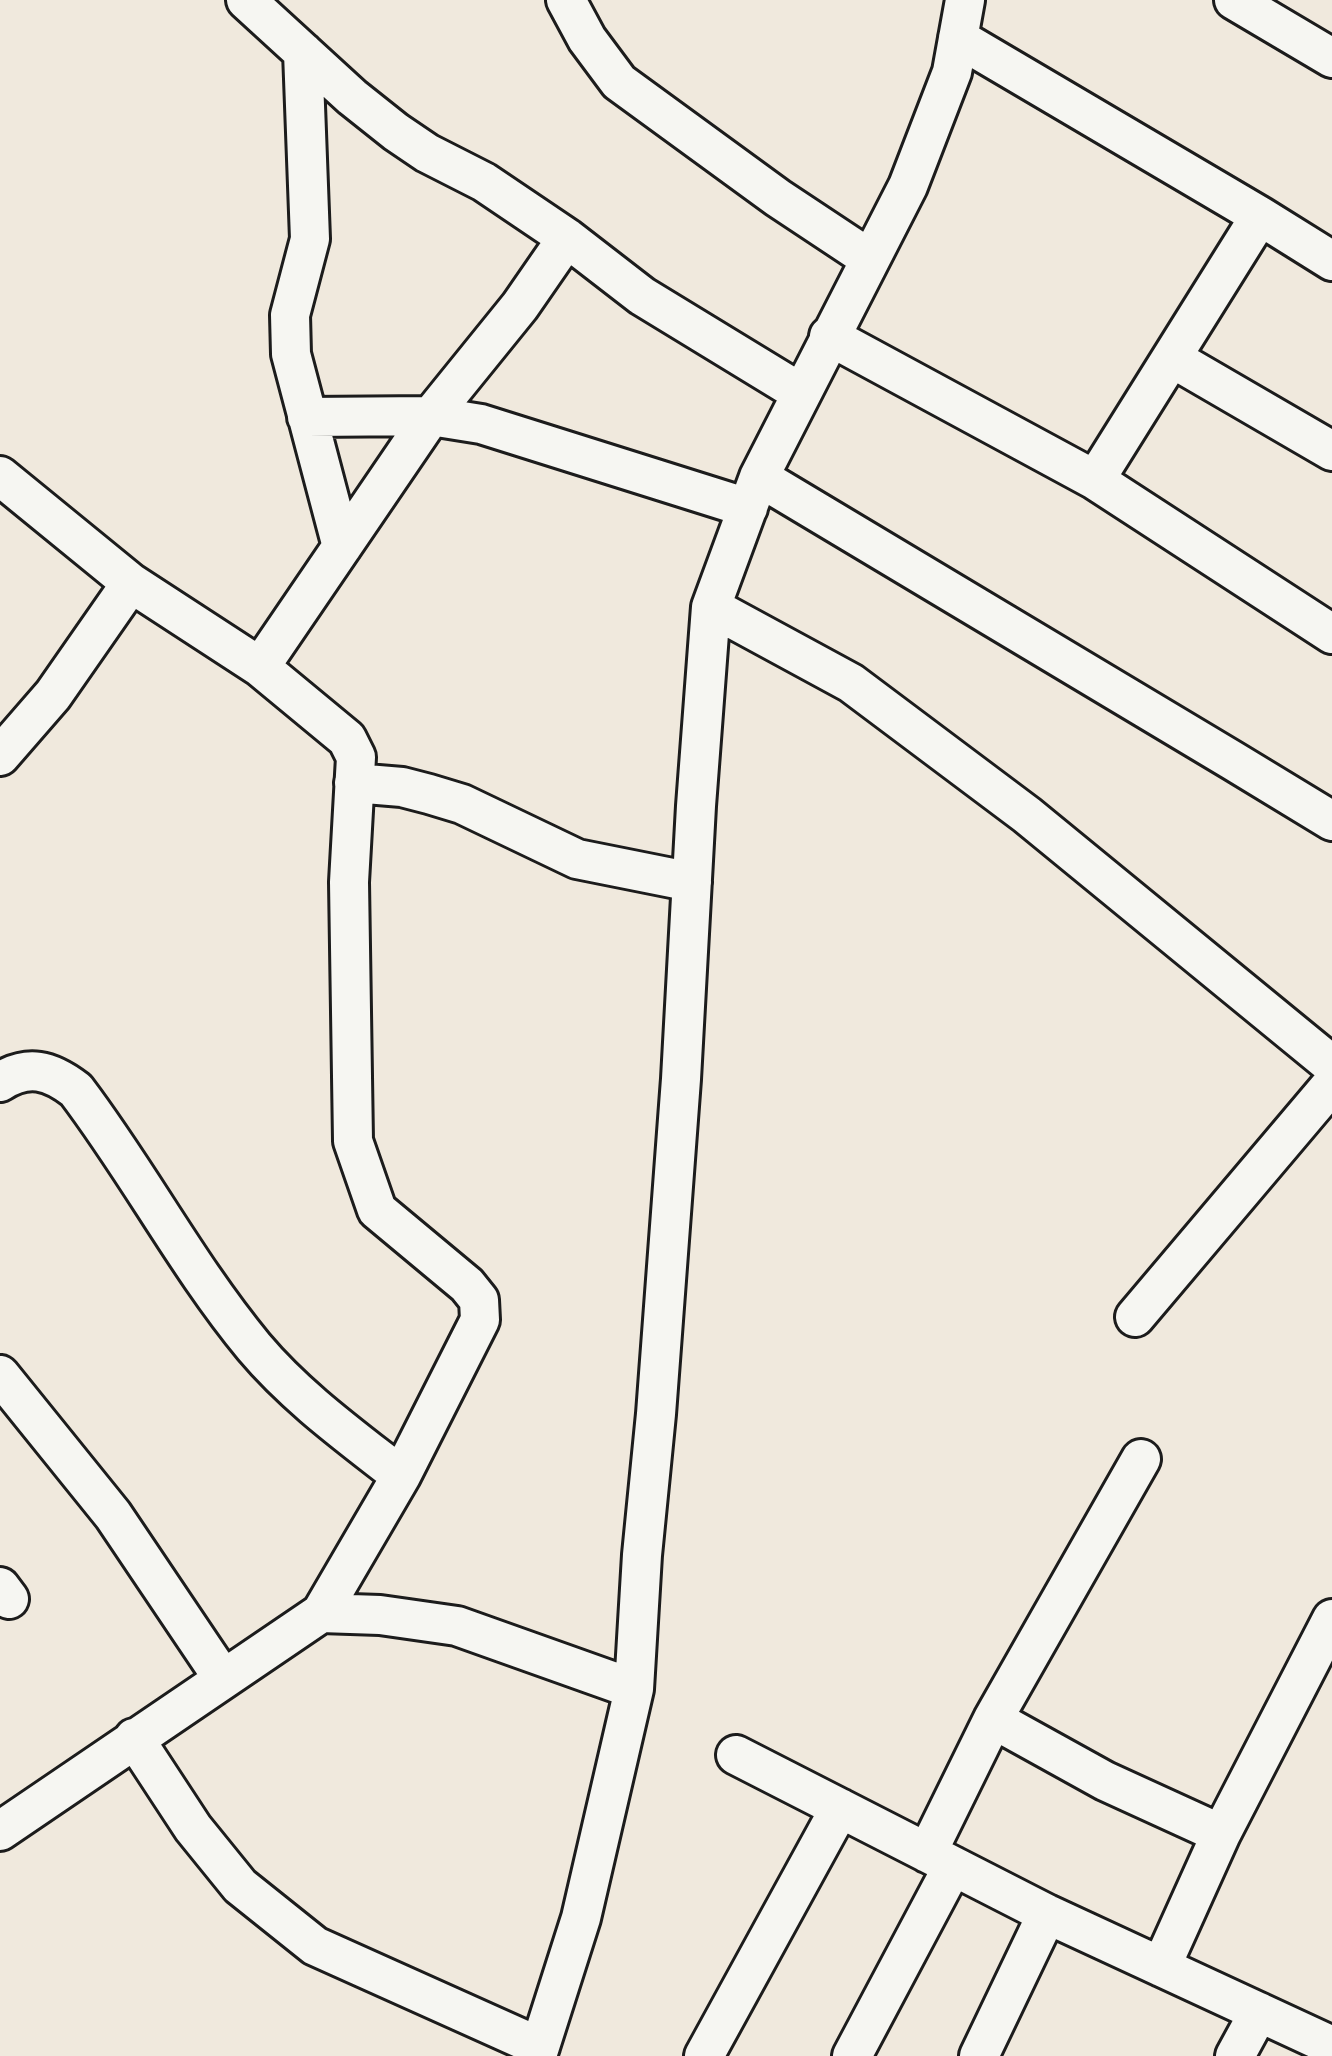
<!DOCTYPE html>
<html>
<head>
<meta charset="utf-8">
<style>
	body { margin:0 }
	canvas { display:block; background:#f0e9dd }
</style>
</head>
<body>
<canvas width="1332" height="2056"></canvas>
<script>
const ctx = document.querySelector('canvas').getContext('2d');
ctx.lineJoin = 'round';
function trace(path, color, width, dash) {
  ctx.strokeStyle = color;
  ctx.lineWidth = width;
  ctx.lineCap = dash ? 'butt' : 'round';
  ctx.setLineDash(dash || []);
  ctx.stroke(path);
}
const minor = new Path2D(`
	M246,0l106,97 44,35 31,21 57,29 83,56
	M566,0l21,39 32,43 159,116 92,61
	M1234,0l98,58
	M958,38l302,178
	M303,52l7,187 -20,76 1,39 51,193
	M829,336l266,144 237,154
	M1172,358l160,93
	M307,417l124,-1 50,8 267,84
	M0,476l131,107 129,84 87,72 9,18 -7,125 4,259 24,69 90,75 12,15 1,20 -79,156 -80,137 -321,218
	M759,477c192,114 383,228 573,344
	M1095,480l165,-264 72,45
	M711,607l140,76 176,132 305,250
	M260,667l171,-251 89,-110 47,-68 75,58 159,97
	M0,756l53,-61 78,-112
	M354,783l48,4 27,7 33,10 115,55 115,23
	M0,1082c28,-18 50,-12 76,8 63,83 111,176 178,257 42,50 96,89 147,129
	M1135,1317l197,-233
	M0,1375l113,140 109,162
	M0,1587l9,12
	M321,1613l59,2 77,11 177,63
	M993,1719l112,62 116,53
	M134,1738l59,90 47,58 75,60 225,101
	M736,1755l311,159 285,132
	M927,1853l66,-134 148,-260
	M1161,1967l60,-133 111,-215
	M537,2056l44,-138 53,-229 8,-134 14,-141 25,-335 15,-273 15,-199 48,-130 149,-291 44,-114 13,-72
	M704,2056l136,-248
	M852,2056l101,-190
	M979,2056l68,-142
	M1235,2056l24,-44`);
trace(minor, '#1c1c1c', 44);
trace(minor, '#f6f6f2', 38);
</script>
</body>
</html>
